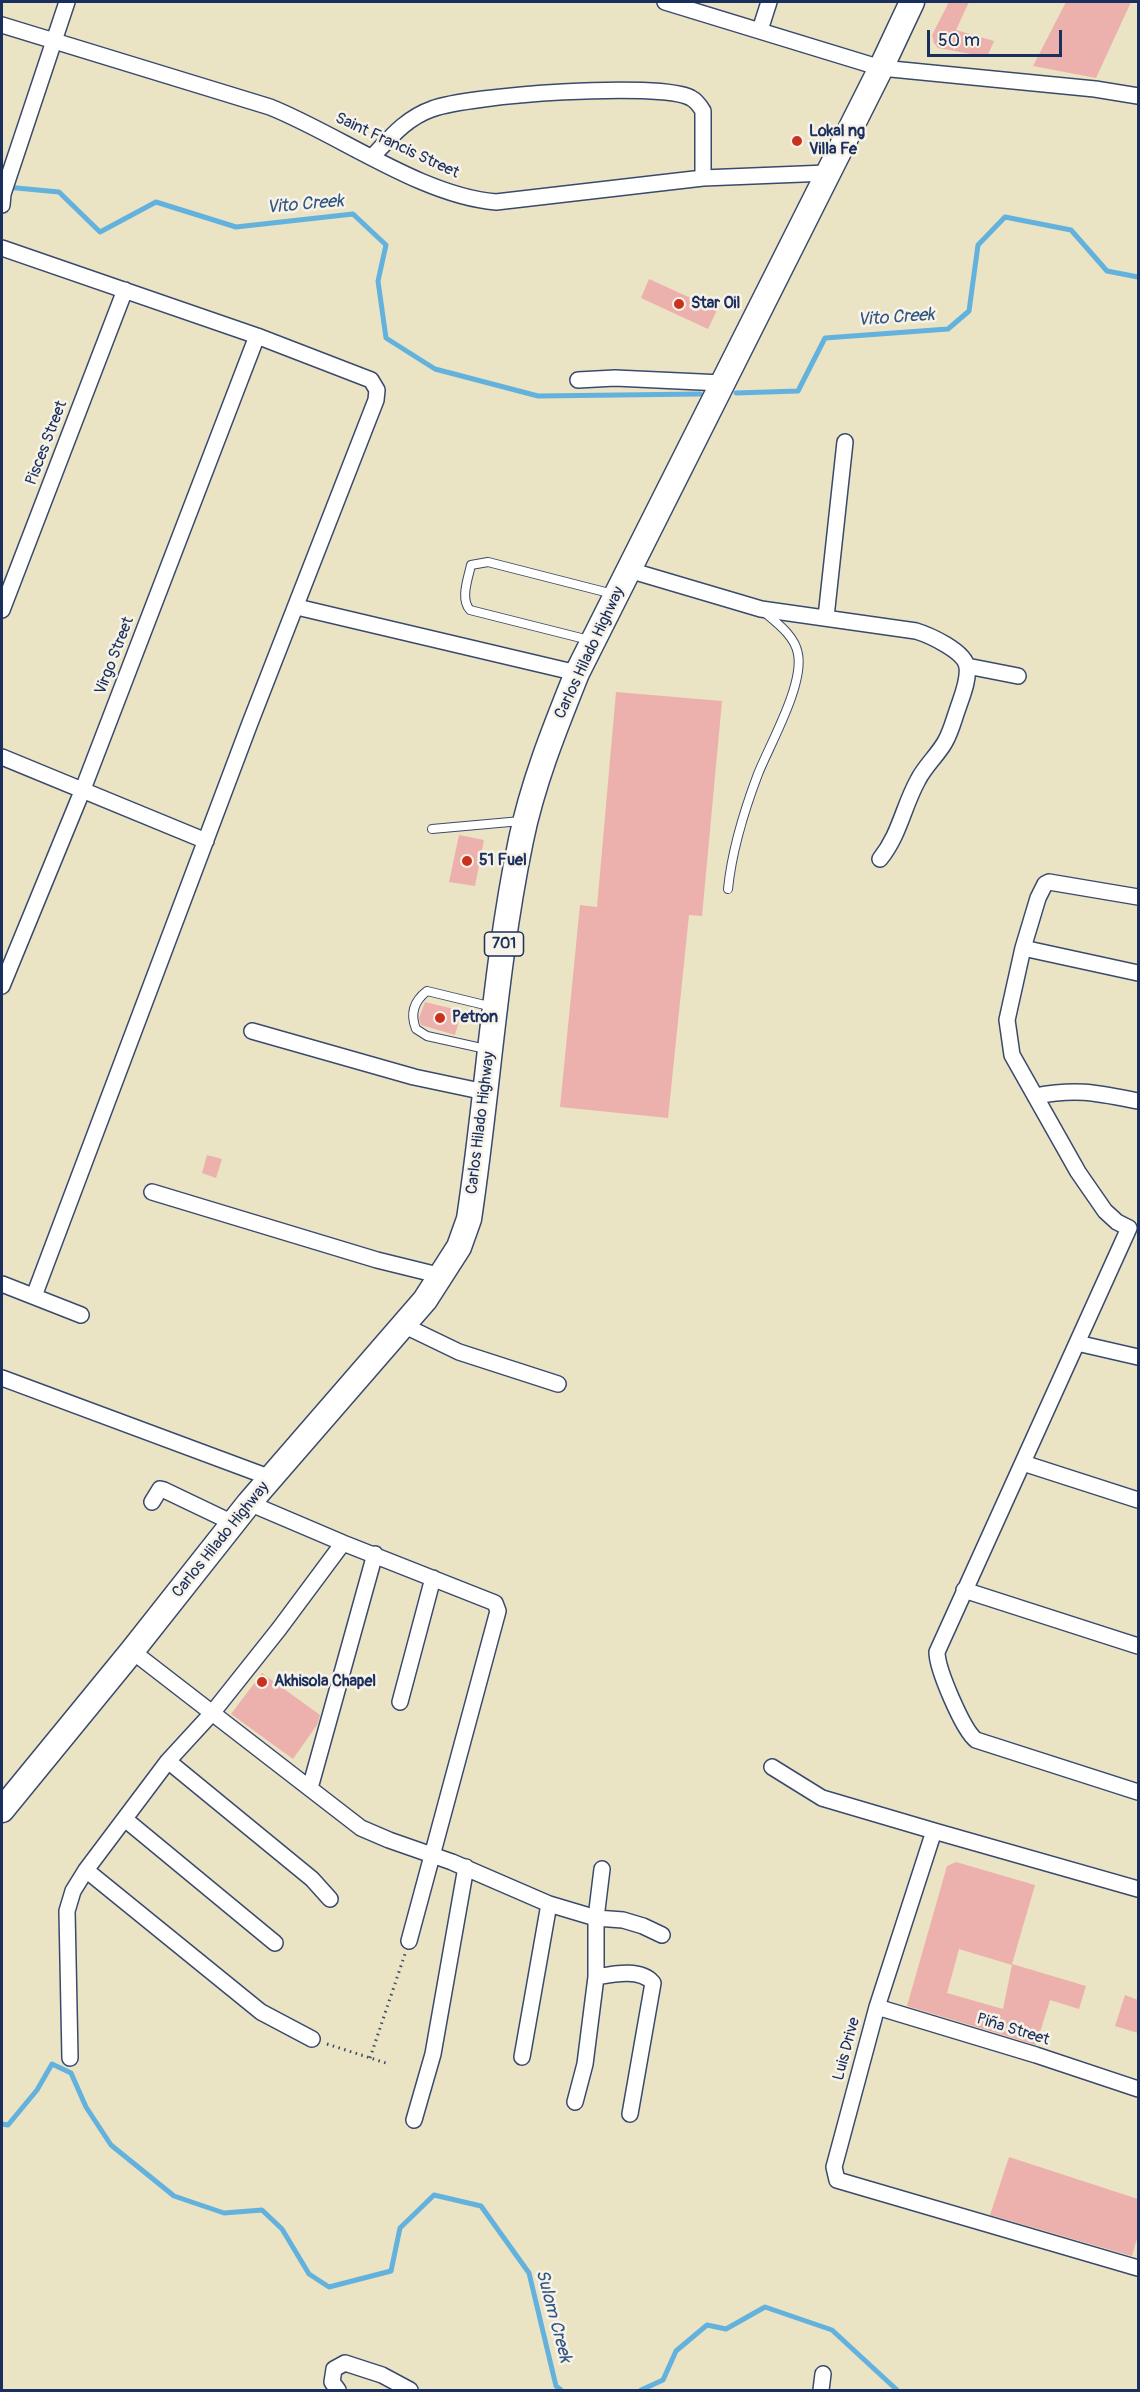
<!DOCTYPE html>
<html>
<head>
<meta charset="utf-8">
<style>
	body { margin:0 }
	#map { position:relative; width:1140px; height:2392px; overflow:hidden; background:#eae3c4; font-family:Pangolin,sans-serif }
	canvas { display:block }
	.frame { position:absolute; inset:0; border:3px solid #1b2f5e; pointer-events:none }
	.scale { position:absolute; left:927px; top:30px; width:135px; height:27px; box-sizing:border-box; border:3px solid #1b2f5e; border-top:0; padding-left:8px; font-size:18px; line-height:21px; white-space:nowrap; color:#1b2f5e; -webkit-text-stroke:4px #f7f3e8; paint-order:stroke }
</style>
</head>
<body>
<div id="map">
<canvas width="1140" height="2392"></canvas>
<div class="frame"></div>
<div class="scale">50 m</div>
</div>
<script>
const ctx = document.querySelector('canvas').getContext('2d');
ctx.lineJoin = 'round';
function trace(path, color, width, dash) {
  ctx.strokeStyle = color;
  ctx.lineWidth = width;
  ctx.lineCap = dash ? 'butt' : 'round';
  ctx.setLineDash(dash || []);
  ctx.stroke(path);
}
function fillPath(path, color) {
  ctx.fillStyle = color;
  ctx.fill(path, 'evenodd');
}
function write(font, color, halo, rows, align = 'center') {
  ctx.font = font + ' Pangolin,sans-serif';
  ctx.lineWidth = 5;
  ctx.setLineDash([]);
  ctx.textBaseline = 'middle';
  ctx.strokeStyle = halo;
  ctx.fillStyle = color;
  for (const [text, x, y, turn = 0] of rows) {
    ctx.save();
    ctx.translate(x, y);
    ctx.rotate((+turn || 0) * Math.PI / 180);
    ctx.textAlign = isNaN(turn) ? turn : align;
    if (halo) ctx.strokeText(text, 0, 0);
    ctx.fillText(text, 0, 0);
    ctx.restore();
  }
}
const stream = new Path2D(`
	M6,187l53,5 41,40 56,-30 80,25 117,-13 33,31 -8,36 8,57 49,31 103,27 162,-2
	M736,393l62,-2 27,-53 123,-9 21,-18 9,-66 27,-28 66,13 36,41 31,6
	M2,2124l6,1 29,-35 15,-26 19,9 15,34 25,38 63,51 50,17 38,-3 20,19 27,45 20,13 62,-16 9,-43 34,-33 47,11 48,67 27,113 5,4
	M641,2390l22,-10 13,-29 31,-26 19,4 39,-22 67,23 65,60`);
const building = new Path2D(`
	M949,2h20l-13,28 38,11 -7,16 -49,-9 -4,-5 -2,-8z
	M1066,2h65l-35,76 -63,-12z
	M649,279l68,31 -9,19 -67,-31z
	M616,692l106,9 -20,215 -13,-1 -21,203 -108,-11 20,-202 17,2z
	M459,835l25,5 -9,46 -26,-4z
	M425,1002l37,9 -7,24 -34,-10 -2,-7z
	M207,1155l15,4 -6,19 -14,-5z
	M262,1673l58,42 -3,10 -24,34 -62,-45z
	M956,1862l79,23 -23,79 74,22 -7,23 -29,-9 -14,45 -129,-39 40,-140zM959,1949l53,16 -9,44 -56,-16z
	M1125,1995l13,5v33l-23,-7z
	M1009,2157l129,42v36l-6,21 -142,-41z`);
const path = new Path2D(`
	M327,2044l59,19
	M370,2058l35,-104`);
const service = new Path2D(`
	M589,640l-119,-30c-10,-11 -2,-31 1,-45l17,-3 125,32
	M432,829l89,-8
	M728,889c4,-40 16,-78 30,-115 12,-30 46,-89 40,-120 -3,-18 -21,-31 -34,-42
	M486,1049l-59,-13 -11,-7c-6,-15 -2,-28 11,-38l66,16`);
const minor = new Path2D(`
	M665,2l216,66 214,21 43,7
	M2,25l268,82c70,28 152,89 226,95l207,-24 124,-5
	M760,30l9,-28
	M372,157c18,-19 34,-39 60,-48 36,-14 228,-28 259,-11 6,3 9,8 12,13v67
	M2,205l1,-11 64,-192
	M2,248l255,88 114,44 6,10 -1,10 -126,323 -216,573
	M578,380l37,-2 107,5
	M629,570l132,39 155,22c13,4 49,20 51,36 2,13 -5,29 -9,41 -4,11 -7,24 -13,34 -8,14 -20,24 -27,38 -15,27 -18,54 -38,79
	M297,607l280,66
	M2,610l123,-320
	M826,617l19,-175
	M967,666l51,10
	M2,757l204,84
	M1138,897l-89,-15 -4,2 -7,14 -15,50 -16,72 5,35 66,117 27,39 12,11 12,6 -192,424c0,17 26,78 39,88l162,52
	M1023,948l115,25
	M2,986l81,-197 174,-453
	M252,1031l162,46 71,15
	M1035,1096c43,-8 62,-3 103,5
	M152,1192l225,68 65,16
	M2,1284l79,31
	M403,1325l56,27 99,32
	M1077,1343l61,14
	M2,1378l269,100
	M1023,1463l115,37
	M152,1502l8,-13 4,1 69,33
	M249,1503l94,40 152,60 3,8 -89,330
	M964,1590l174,56
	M132,1651l229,177 28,12 63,22 97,42 47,14 27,2 20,6 19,9
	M400,1702l33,-124
	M168,1761l144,118 18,20
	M772,1767l50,31 112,33
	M310,1788l65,-234
	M126,1820l149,123
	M86,1870l175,142 51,27
	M1138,1889l-204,-58 -57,176 -43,160 3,13 301,88
	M596,1977c17,-3 45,-9 57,6l-23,131
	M877,2007l159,48 102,34
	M522,2057l27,-153
	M70,2058l-3,-147 6,-20 13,-21 82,-109 45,-49 66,-83 64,-86
	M575,2102l10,-38 11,-87v-59l6,-49
	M414,2120l19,-66 33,-187
	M338,2390l-6,-8 2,-13 11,-6 37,12 28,15
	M821,2390l2,-16`);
const primary = new Path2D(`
	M2,1810l130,-159 117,-148 176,-203 34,-53 10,-28c19,-126 26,-254 52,-379 12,-58 34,-112 56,-167l304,-605 31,-66`);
const markers = [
	[797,141,6,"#c8321e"],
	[679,304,6,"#c8321e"],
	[467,861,6,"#c8321e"],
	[440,1018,6,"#c8321e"],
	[262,1682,6,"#c8321e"]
];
const shields = [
	[504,944,39]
];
const shieldNames = [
	["701",504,944]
];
const poiNames = [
	["Lokal ng",809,132],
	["Villa Fe",809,150],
	["Star Oil",691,304],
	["51 Fuel",479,861],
	["Petron",452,1018],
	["Akhisola Chapel",274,1682]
];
const streetNames = [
	["Saint Francis Street",397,146,25],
	["Pisces Street",47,443,-69],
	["Carlos Hilado Highway",590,653,-65],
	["Virgo Street",115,656,-69],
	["Carlos Hilado Highway",481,1123,-83],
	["Carlos Hilado Highway",221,1540,-51],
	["Piña Street",1013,2030,17],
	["Luis Drive",847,2049,-75]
];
const waterNames = [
	["Vito Creek",305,205,-5],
	["Vito Creek",896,318,-4],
	["Sulom Creek",553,2316,75]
];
trace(stream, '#63b2de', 5);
fillPath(building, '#ecb1ac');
trace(service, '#3a4a6d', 10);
trace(minor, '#3a4a6d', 18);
trace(primary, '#3a4a6d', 27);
trace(path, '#3a4a6d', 3, [1.5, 4.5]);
trace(service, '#fff', 8);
trace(minor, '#fff', 15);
trace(primary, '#fff', 24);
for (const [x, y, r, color] of markers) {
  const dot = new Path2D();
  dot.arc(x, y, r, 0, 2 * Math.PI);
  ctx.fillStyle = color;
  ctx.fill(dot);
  trace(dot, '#f7f3e8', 2);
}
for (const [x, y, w] of shields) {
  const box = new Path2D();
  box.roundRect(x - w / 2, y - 12, w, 24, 4.5);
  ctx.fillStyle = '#f7f3e8';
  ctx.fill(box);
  trace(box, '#1b2f5e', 1.5);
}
write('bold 15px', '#1b2f5e', null, shieldNames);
write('bold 16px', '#1b2f5e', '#f7f3e8', poiNames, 'left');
write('16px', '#1b2f5e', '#f7f3e8', streetNames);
write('italic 18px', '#315684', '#f7f3e8', waterNames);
</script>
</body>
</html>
